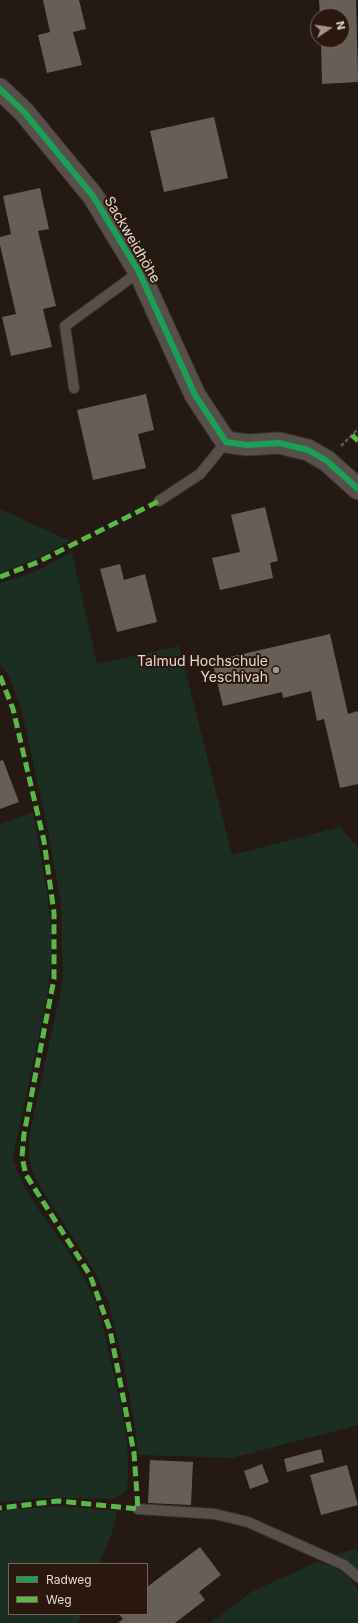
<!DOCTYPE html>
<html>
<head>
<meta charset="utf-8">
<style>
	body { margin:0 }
	#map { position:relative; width:358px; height:1623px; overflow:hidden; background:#241913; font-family:Inter,sans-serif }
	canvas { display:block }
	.legend { position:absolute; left:8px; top:1563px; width:140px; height:52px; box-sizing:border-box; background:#2a170d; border:1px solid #75645b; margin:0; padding:5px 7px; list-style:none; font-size:12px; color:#e5d8d0 }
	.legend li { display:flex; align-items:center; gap:8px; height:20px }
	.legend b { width:20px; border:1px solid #75645b }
	.north { position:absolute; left:310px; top:8px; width:40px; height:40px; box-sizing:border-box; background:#2a170d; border:1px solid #75645b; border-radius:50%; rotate:77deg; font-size:11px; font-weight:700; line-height:16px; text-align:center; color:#e5d8d0 }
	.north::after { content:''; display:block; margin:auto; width:14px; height:18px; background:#a1958e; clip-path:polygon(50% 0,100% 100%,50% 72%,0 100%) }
</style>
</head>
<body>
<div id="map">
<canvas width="358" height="1623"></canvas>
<ul class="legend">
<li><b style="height:5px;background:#1a9f57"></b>Radweg</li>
<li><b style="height:5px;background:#58b947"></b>Weg</li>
</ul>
<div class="north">N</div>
</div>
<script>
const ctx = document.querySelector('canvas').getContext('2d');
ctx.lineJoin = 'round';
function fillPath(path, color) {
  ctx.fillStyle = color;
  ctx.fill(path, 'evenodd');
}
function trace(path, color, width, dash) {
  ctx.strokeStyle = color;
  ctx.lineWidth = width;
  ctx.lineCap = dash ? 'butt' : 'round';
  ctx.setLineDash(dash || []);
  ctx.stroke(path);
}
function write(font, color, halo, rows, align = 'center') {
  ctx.font = font + ' Inter,sans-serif';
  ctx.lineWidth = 4;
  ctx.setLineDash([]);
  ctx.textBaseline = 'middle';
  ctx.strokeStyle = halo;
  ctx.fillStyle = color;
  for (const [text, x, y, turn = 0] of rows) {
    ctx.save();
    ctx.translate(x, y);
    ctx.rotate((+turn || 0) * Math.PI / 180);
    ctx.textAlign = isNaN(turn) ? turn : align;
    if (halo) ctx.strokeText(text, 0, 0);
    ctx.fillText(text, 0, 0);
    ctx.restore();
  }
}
const green = new Path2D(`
	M0,509l70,32 -33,18 -37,14z
	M72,552l25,112 82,-18 53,209 108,-28 18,20v578l-126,33 -94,-3 -4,-36 -10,-53 -16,-65 -15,-32 -51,-79 -10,-19 -3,-14v-20l34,-157 -2,-77 -14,-78 -26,-118 -12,-31 -9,-12v-81l34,-11z
	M33,812l15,86 4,48 -4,48 -35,162c5,32 42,73 59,102 7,12 15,25 21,37 8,22 13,45 18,68 10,41 21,84 16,126l-7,6 -7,4 -68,-1 -45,4v-678z
	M63,1506l54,5 -4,19 -14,34h-90v50h72l-3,9h-78v-111l15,-3z
	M358,1548v23l-22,-17z
	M317,1562l15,4 15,9 11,15v33h-148l41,-31z`);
const building = new Path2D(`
	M43,0h36l7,29 -13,3 9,33 -35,8 -9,-38 12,-3z
	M319,0h37l2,82 -36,2 -1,-44h21v-24h-22z
	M214,117l14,61 -64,14 -14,-61z
	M40,188l9,41 -11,2 18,75 -13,3 9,38 -41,9 -9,-39 14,-3 -16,-69v-8l11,-3 -8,-38z
	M146,394l8,36 -16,4 8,34 -53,12 -16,-70z
	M265,507l13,54 -8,2 3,15 -53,12 -8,-32 28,-6 -9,-37z
	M120,564l4,16 21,-6 12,48 -40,10 -17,-63z
	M330,634l18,80 10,-3v73l-18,4 -16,-69 -7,2 -6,-30 -28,7 -1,-6 -59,14 -11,-45z
	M3,760l16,42 -19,7v-48z
	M321,1449l3,13 -37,10 -3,-13z
	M150,1460l43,2 -2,43 -43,-2z
	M262,1464l7,18 -19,7 -6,-18z
	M347,1465l11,40 -37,10 -11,-40z
	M200,1547l21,28 -22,17 6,8 -30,23h-57l5,-4 -4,-5h28v-27z`);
const path = new Path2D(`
	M341,446l17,-17`);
const lane = new Path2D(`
	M74,388l-9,-62 74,-54
	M159,501l41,-27 26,-32
	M138,1509l77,5 33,8 96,43 14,12`);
const street = new Path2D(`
	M0,89l24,23 69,84 46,76 56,123 31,47 21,3 32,-2 29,7 19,11 31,28`);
const quiet = new Path2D(`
	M352,435l6,6
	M0,577l38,-15 121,-61
	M0,676l13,33 31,132 10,72v66l-30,155 -2,23 4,18 64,100 20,55 24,123 4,56 -80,-8 -58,7`);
const cycleway = new Path2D(`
	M0,89l24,23 69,84 46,76 56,123 31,47 21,3 32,-2 29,7 19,11 31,28`);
const markers = [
	[276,670,4,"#a1958e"]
];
const streetNames = [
	["Sackweidhöhe",132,240,60]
];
const poiNames = [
	["Talmud Hochschule",268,662],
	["Yeschivah",268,678]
];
fillPath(green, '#1c2e22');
fillPath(building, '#685e58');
trace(lane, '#3b332f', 12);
trace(street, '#3b332f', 23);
trace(path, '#5f5753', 2.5, [4, 2]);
trace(lane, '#574f4a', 10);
trace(street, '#574f4a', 21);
trace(quiet, '#58b947', 5, [10, 5]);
trace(cycleway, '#1a9f57', 6);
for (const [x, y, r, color] of markers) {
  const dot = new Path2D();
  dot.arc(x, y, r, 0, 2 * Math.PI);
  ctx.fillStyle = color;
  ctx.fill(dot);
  trace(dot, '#2a170d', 1.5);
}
write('14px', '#e5d8d0', '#2a170d', streetNames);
write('14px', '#e5d8d0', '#2a170d', poiNames, 'right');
</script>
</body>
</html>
